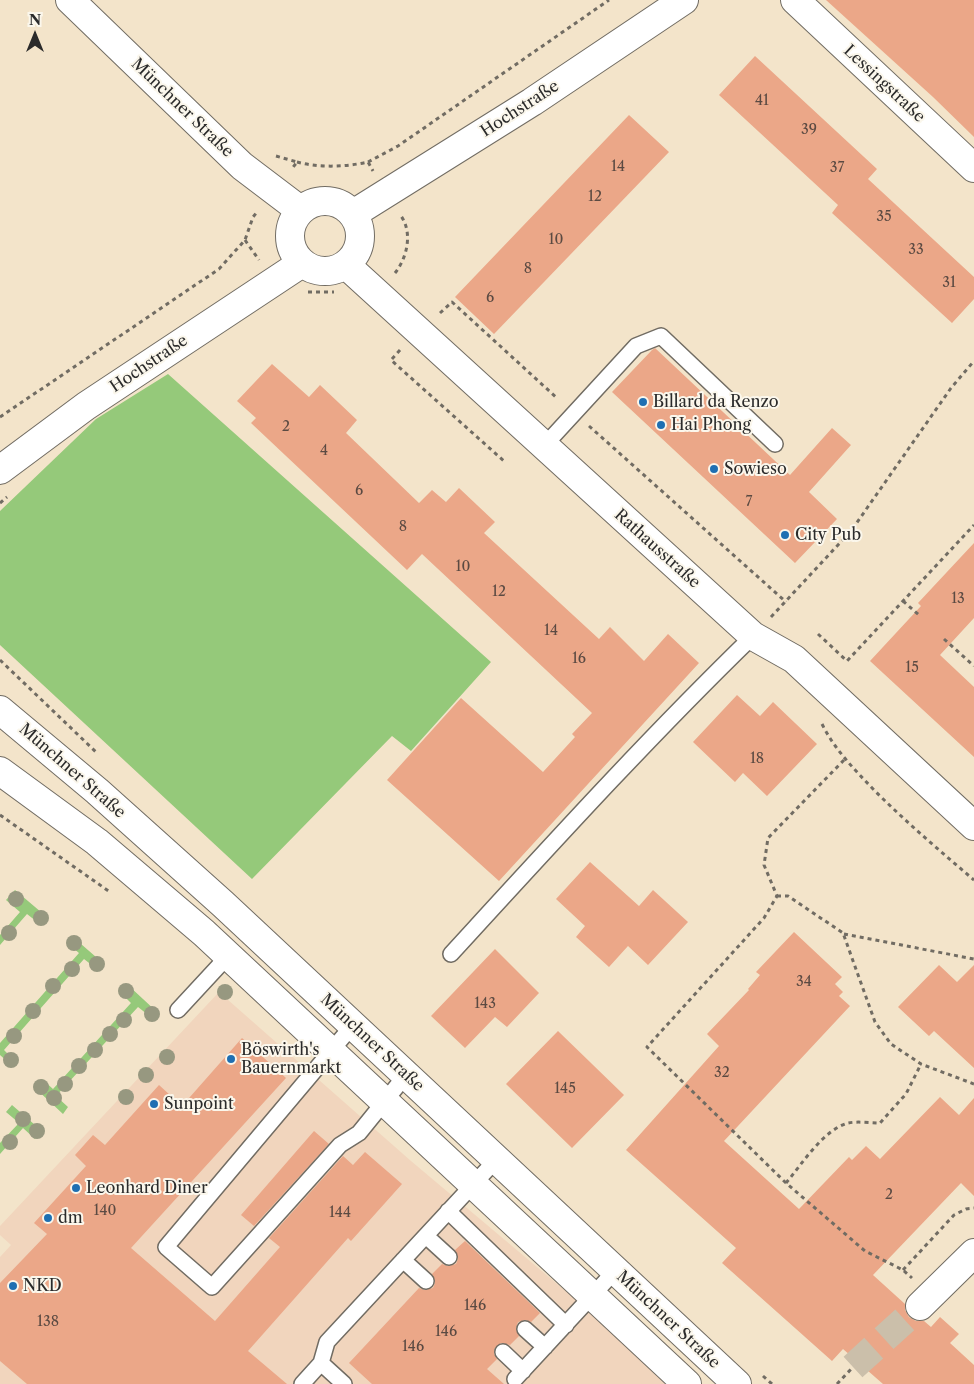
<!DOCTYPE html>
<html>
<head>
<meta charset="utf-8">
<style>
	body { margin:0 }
	#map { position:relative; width:974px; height:1384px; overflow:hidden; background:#f3e4ca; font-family:"Libre Caslon Text",serif }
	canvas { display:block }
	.north { position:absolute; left:10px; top:10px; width:50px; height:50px; -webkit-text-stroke:4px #fbf7ec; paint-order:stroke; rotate:0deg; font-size:14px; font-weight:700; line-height:20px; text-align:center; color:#2b2b2b }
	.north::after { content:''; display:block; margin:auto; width:18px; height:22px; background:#2b2b2b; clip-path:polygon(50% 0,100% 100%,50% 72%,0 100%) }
</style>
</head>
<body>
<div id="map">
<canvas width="974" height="1384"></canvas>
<div class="north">N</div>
</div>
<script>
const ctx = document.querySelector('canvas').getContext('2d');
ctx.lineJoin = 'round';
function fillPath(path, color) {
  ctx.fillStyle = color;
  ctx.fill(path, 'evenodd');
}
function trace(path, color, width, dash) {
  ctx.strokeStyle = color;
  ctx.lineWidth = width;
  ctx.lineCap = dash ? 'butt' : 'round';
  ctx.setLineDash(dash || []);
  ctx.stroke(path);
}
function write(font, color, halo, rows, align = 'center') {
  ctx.font = font + ' "Libre Caslon Text",serif';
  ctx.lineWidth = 4;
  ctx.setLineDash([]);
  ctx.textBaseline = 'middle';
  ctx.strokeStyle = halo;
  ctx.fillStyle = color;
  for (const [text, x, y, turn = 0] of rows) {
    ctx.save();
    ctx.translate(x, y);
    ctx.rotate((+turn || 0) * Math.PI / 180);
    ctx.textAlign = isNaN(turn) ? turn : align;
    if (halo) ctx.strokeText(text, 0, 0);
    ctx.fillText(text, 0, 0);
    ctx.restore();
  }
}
const built = new Path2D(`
	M219,992l192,169 189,159 68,64h-668v-127l11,-12 -11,-10v-9z`);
const green = new Path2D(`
	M168,374l323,288 -80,89 -19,-15 -140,143 -252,-234v-134l96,-92z
	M15,890l33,28 -7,7 -14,-11 -27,31v-10l20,-23 -14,-12z
	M73,937l31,27 -6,6 -14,-11 -80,91 10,10 -4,4 -10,-9v-12l79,-90 -12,-10z
	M129,986l28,26 -5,6 -14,-11 -82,89 12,11 -5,7 -29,-27 8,-8 11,10 78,-86 -9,-9z
	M12,1105l30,26 -7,8 -12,-11 -23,26v-11l19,-20 -13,-11z`);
const building = new Path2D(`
	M826,0h148v137l-41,-40z
	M755,56l122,113 -9,10 106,98v22l-22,24 -120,-110 6,-8 -119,-110z
	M629,115l40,37 -175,182 -39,-37z
	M655,348l135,127 42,-47 19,17 -42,47 28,27 -42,44 -183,-171 40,-42z
	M272,364l37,33 11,-12 37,35 -11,13 73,70 13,-13 14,12 13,-14 36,34 -11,11 115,106 11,-12 34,34 24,-27 31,29 -200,218 -112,-101 74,-82 82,74 32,-35 -3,-3 20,-21 -170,-159 -15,16 -156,-147 5,-5 -19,-17z
	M974,543v75l-34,37 34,32v70l-104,-96 51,-55 -3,-3z
	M737,695l23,21 13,-14 44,42 -50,52 -24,-23 -8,9 -42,-40z
	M590,862l49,44 14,-16 35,32 -40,43 -20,-19 -19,21 -33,-30 9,-11 -29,-27z
	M794,932l48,45 -7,7 8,8 -4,4 11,10 -126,135 75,68 50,-52 3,3 14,-14 14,13 60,-62 19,18 15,-17v98l-13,-13 -88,92 32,29v6l4,7 7,4h8l7,6 9,-10 19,17 -9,9 24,22v19h-91l-40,-35 -11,12 -110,-98 14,-15 -110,-98 93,-104 -12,-12 42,-44 -1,-1 12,-14 -4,-3z
	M495,949l44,44 -32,34 -12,-10 -30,31 -34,-32z
	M939,965l18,17 17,-17v103l-40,-37 -5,5 -31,-29z
	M558,1031l66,64 -52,53 -66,-64z
	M242,1038l44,40 -155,170 84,73 65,-74 -11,-9 74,-82 10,9 12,-13 37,32 -51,57 -3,-3 -100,113 39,33h-260l-27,-23v-78l47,-49 -13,-11 52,-57 -11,-11 18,-20 12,10 54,-60 23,21z
	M314,1131l15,13 -75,82 -13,-11z
	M465,1241l75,72 -9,9 -5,-2 -8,2 -2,6 3,8 -9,9 -9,-2 -7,6v5l3,5 -10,10 17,15h-132l-23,-21 70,-75 5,2 9,-2 2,-5 -3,-9 10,-10 5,2 9,-2 2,-5 -3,-9z`);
const streetTunnel = new Path2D(`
	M853,1367l67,-61`);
const path = new Path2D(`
	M276,156l21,6 -6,8
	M297,162c23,6 48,5 71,0l5,9
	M368,162l30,-16 211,-146
	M245,240l14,20
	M395,273c12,-15 18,-40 6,-57
	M308,292h26
	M440,313l12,-11 106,97
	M400,350l-9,10 114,102
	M0,417l219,-148 26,-29 8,-23 4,-5
	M589,426l197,176
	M0,503l7,-6
	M903,601l16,14
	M771,617l80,-86 100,-143 23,-27
	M818,634l29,27 127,-136
	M944,639l30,27
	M0,660l96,92
	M822,724c13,26 32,45 52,66 32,32 66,61 100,90
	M844,760l-76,78 -4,27 13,31 -13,22 -117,129 139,136 79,68 38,19 9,8
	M0,815l110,77
	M777,896h11l55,37 32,89 16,22 30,20 53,20
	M844,934l130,25
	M786,1183c16,-19 37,-53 62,-60 10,-2 22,0 32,0l26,-29 15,-30
	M903,1270l51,-55 12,-6 8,-1
	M763,1376l9,8
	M837,1384l16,-17`);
const lane = new Path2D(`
	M544,446l92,-100 25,-10 114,108
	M451,954c99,-108 197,-216 302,-318
	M178,1010l50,-54
	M353,1025l-187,222 46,40 128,-142 19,-12 47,-58
	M448,1211l118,114
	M426,1236l23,21
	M403,1260l23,21
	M525,1329l20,18
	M503,1352l20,19
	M321,1363l23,21
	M515,1379l100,-108
	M302,1384l19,-21 6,-21 169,-182`);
const street = new Path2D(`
	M70,0l172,166 58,44
	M795,0l179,168
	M290 236a35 35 0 1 1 70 0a35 35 0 1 1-70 0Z
	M353,214l179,-112 152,-102
	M346,265l407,371 41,23 180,167
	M0,470l86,-64 216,-143
	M920,1306l54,-53`);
const primary = new Path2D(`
	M0,710l97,81 126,113 514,480
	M0,771l97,71 107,91 483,451`);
const trees = [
	[16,899],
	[41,918],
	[9,933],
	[74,943],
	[97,964],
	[72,969],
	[53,986],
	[126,991],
	[225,992],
	[33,1011],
	[152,1014],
	[124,1020],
	[110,1034],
	[14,1036],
	[95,1050],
	[167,1057],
	[11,1060],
	[79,1066],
	[146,1075],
	[65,1084],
	[41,1087],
	[126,1097],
	[54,1098],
	[23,1119],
	[37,1131],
	[10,1142]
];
const markers = [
	[643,402,5,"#1f6fb2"],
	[661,425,5,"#1f6fb2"],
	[714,469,5,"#1f6fb2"],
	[785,535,5,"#1f6fb2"],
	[231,1059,5,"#1f6fb2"],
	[154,1104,5,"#1f6fb2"],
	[76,1188,5,"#1f6fb2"],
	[48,1218,5,"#1f6fb2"],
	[13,1286,5,"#1f6fb2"]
];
const numberNames = [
	["41",762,101],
	["39",809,130],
	["14",618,167],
	["37",837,168],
	["12",595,197],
	["35",884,217],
	["10",556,240],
	["33",916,250],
	["8",528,269],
	["31",949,283],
	["6",490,298],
	["2",286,427],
	["4",324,451],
	["6",359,491],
	["7",749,502],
	["8",403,527],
	["10",463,567],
	["12",499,592],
	["13",958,599],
	["14",551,631],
	["16",579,659],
	["15",912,668],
	["18",757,759],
	["34",804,982],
	["143",485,1004],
	["32",722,1073],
	["145",565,1089],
	["2",889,1195],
	["140",105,1211],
	["144",340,1213],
	["146",475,1306],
	["138",48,1322],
	["146",446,1332],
	["146",413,1347]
];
const streetNames = [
	["Lessingstraße",884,84,43],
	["Münchner Straße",182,108,44],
	["Hochstraße",520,109,-33],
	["Hochstraße",149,364,-34],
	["Rathausstraße",657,549,42],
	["Münchner Straße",72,771,41],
	["Münchner Straße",372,1043,43],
	["Münchner Straße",668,1320,43]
];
const poiNames = [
	["Billard da Renzo",653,402],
	["Hai Phong",671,425],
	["Sowieso",724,469],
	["City Pub",795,535],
	["Böswirth's",241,1050],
	["Bauernmarkt",241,1068],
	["Sunpoint",164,1104],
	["Leonhard Diner",86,1188],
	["dm",58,1218],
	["NKD",23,1286]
];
fillPath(built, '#f1d5bd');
fillPath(green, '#95c97a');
fillPath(building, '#eba788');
trace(streetTunnel, '#cbbfaa', 28, [28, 14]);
trace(lane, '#716c63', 18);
trace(street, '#716c63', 30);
trace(primary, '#716c63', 30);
trace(path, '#716c63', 3, [4, 4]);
trace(lane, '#fff', 15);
trace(street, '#fff', 28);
trace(primary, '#fff', 28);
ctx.fillStyle = '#979880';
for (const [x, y] of trees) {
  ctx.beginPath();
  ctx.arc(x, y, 8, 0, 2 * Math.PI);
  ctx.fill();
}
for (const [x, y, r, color] of markers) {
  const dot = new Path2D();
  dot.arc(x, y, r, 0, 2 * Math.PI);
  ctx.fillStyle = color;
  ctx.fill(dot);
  trace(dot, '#fbf7ec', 2);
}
write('14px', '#5b4a42', null, numberNames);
write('16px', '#2b2b2b', '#fbf7ec', streetNames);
write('16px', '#2b2b2b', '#fbf7ec', poiNames, 'left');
</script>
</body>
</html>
